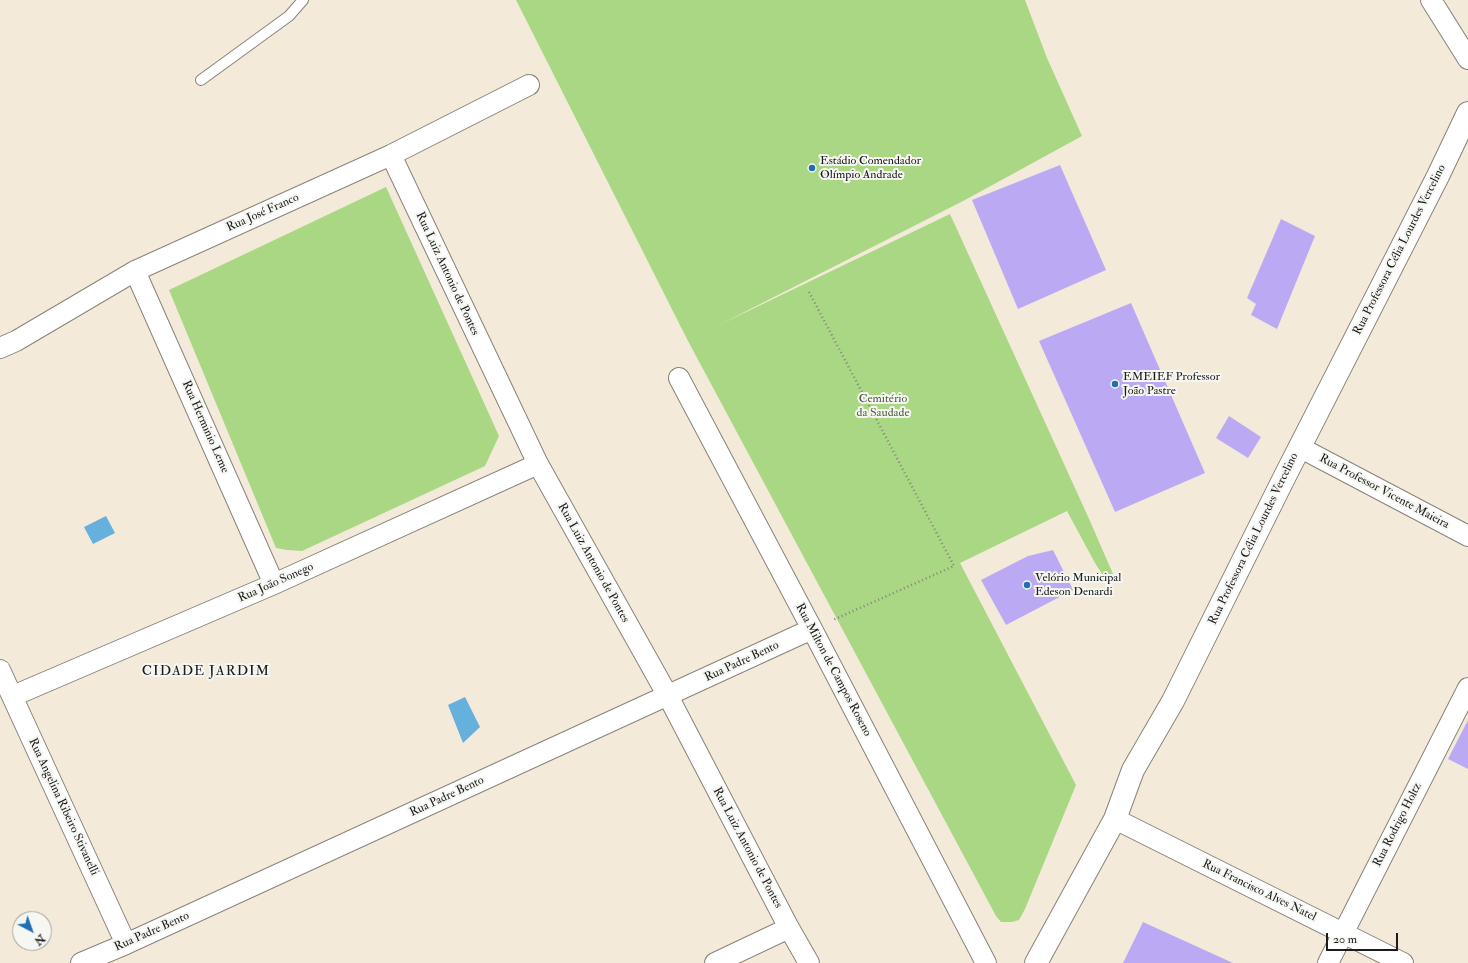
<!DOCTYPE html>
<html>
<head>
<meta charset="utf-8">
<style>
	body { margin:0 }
	#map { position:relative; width:1468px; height:963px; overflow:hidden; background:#f4eada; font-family:"IM FELL Double Pica",serif }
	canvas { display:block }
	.north { position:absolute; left:12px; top:911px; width:40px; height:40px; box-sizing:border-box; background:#f6f6f2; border:1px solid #9f9f9c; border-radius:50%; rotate:139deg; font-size:11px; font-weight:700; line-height:16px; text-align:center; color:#1c1c1c }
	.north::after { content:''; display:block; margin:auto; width:14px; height:18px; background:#1f6fb2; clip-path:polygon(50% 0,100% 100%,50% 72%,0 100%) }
	.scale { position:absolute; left:1326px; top:933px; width:72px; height:18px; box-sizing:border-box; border:2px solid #1c1c1c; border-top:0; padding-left:5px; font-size:12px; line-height:14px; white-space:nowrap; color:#1c1c1c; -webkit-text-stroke:3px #f6f6f2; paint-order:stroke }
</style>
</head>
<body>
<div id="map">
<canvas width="1468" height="963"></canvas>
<div class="north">N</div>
<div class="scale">20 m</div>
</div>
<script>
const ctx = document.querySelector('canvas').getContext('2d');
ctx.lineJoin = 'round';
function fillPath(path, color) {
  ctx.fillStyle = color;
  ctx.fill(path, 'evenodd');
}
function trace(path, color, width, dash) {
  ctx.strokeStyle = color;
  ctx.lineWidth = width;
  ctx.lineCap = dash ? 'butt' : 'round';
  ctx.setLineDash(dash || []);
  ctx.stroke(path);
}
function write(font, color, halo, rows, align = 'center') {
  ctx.font = font + ' "IM FELL Double Pica",serif';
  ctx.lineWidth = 4;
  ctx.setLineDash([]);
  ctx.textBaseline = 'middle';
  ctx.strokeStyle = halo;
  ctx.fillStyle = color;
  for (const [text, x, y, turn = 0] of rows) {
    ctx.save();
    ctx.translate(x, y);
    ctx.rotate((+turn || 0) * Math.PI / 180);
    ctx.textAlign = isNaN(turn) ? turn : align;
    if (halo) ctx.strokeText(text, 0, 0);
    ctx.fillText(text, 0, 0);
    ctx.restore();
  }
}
const green = new Path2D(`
	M516,0h509l22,58 35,78 -117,64 -246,125 231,-111 140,307 23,53 -9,3 -9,-14 -28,-52 -107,52 116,222 -51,124 -6,11 -7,2h-11l-5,-6 -308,-575z
	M386,187l113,249 -14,30 -183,85 -15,-1 -11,-2 -107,-258z`);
const water = new Path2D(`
	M106,516l9,17 -22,11 -9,-17z
	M465,697l15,30 -17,16 -15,-38z`);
const building = new Path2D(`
	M1060,165l46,105 -88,39 -46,-109z
	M1281,219l34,17 -38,93 -26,-14 5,-11 -9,-6z
	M1131,303l74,170 -90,39 -76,-171z
	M1229,416l32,21 -13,21 -32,-20z
	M1053,550l20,40 -67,35 -25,-45 47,-24z
	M1468,720v49l-20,-10z
	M1143,922l90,41h-110z`);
const path = new Path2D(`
	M809,292l145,274 -121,54`);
const service = new Path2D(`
	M201,80l88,-64 14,-16`);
const minor = new Path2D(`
	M1431,0l37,59
	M391,155l147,309 130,232 121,232 20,35
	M135,271l139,313
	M0,348l16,-7 119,-70 256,-116 138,-70
	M679,378l133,251 174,334
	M1299,447l169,89
	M0,670l126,274
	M13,696l261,-112 264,-120
	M1115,819l288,144
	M81,963l45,-19 686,-315
	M715,963l74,-35
	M1328,963l140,-275`);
const secondary = new Path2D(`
	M1036,963l79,-144 18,-49 40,-69 111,-223 154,-302 30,-63`);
const markers = [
	[812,168,4,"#1f6fb2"],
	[1115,384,4,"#1f6fb2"],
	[1027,585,4,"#1f6fb2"]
];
const poiNames = [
	["Estádio Comendador",820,161],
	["Olímpio Andrade",820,175],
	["EMEIEF Professor",1123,377],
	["João Pastre",1123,391],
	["Velório Municipal",1035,578],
	["Edeson Denardi",1035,592]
];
const streetNames = [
	["Rua José Franco",263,213,-24],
	["Rua Professora Célia Lourdes Vercelino",1400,250,-63],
	["Rua Luiz Antonio de Pontes",447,274,65],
	["Rua Herminio Leme",205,427,66],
	["Rua Professor Vicente Maieira",1384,492,28],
	["Rua Professora Célia Lourdes Vercelino",1254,539,-64],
	["Rua Luiz Antonio de Pontes",593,563,61],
	["Rua João Sonego",276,583,-24],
	["Rua Padre Bento",742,662,-25],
	["Rua Milton de Campos Roseno",833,670,62],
	["Rua Padre Bento",447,797,-25],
	["Rua Angelina Ribeiro Stivanelli",63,807,65],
	["Rua Rodrigo Holtz",1398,825,-63],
	["Rua Luiz Antonio de Pontes",747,848,62],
	["Rua Francisco Alves Natel",1259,891,26],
	["Rua Padre Bento",152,932,-24]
];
const parkNames = [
	["Cemitério",883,399],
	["da Saudade",883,413]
];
const quarterNames = [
	["CIDADE JARDIM",206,672]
];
fillPath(green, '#a9d784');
fillPath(water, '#65b0dd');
fillPath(building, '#bbaaf3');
trace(service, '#88837b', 12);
trace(minor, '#88837b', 22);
trace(secondary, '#88837b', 24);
trace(path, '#88837b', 2.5, [1, 3]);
trace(service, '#fff', 10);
trace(minor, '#fff', 20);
trace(secondary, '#fff', 22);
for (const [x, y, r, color] of markers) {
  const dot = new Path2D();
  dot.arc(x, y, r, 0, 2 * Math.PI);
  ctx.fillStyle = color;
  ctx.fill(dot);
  trace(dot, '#f6f6f2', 1.5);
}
write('12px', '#1c1c1c', '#f6f6f2', poiNames, 'left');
write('12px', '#1c1c1c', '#f6f6f2', streetNames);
write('12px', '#4d5d40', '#f6f6f2', parkNames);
ctx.letterSpacing = '1px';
write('14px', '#1c1c1c', '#f6f6f2', quarterNames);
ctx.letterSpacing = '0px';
</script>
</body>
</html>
